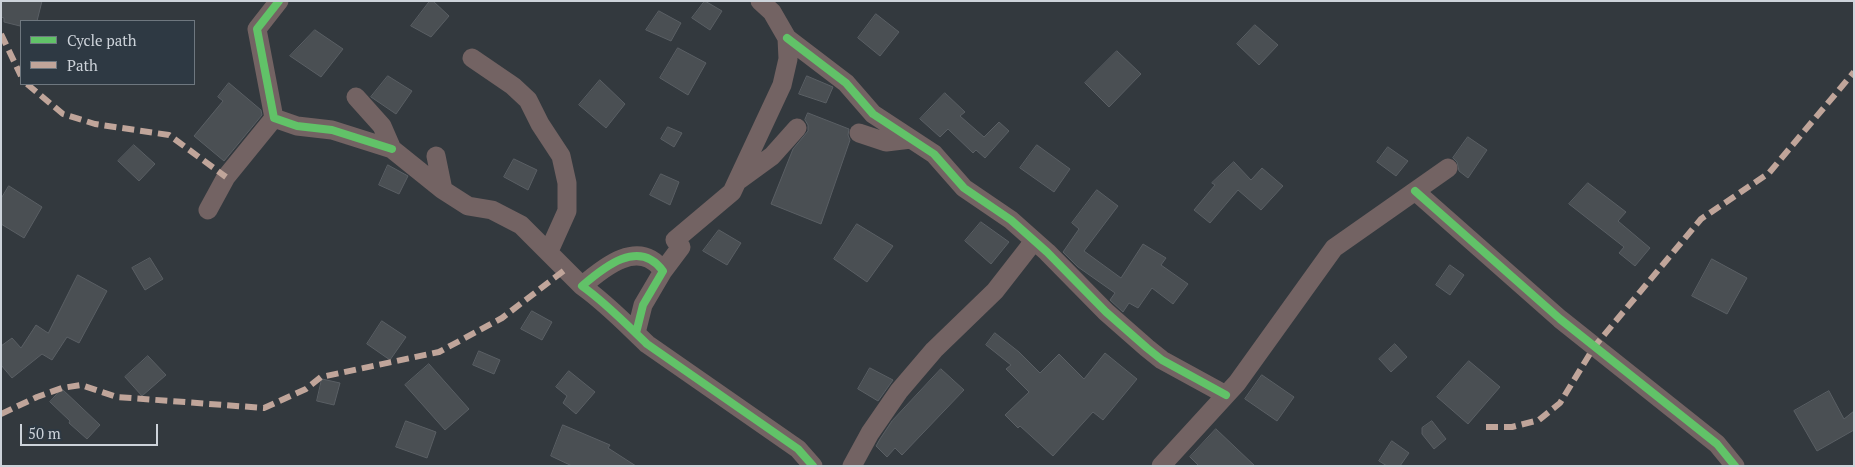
<!DOCTYPE html>
<html>
<head>
<meta charset="utf-8">
<style>
	body { margin:0 }
	#map { position:relative; width:1855px; height:467px; overflow:hidden; background:#33393e; font-family:"PT Serif",serif }
	canvas { display:block }
	.frame { position:absolute; inset:0; border:2px solid #cdd3da; pointer-events:none }
	.legend { position:absolute; left:20px; top:20px; width:175px; height:65px; box-sizing:border-box; background:#2e3943; border:1px solid #6e777f; margin:0; padding:6px 9px; list-style:none; font-size:15px; color:#cdd3da }
	.legend li { display:flex; align-items:center; gap:10px; height:25px }
	.legend b { width:25px; border:1px solid #6e777f }
	.scale { position:absolute; left:20px; top:424px; width:138px; height:22px; box-sizing:border-box; border:2px solid #cdd3da; border-top:0; padding-left:6px; font-size:15px; line-height:18px; white-space:nowrap; color:#cdd3da; -webkit-text-stroke:4px #2e3943; paint-order:stroke }
</style>
</head>
<body>
<div id="map">
<canvas width="1855" height="467"></canvas>
<div class="frame"></div>
<ul class="legend">
<li><b style="height:6px;background:#61c268"></b>Cycle path</li>
<li><b style="height:6px;background:#c0a59a"></b>Path</li>
</ul>
<div class="scale">50 m</div>
</div>
<script>
const ctx = document.querySelector('canvas').getContext('2d');
ctx.lineJoin = 'round';
function fillPath(path, color) {
  ctx.fillStyle = color;
  ctx.fill(path, 'evenodd');
}
function trace(path, color, width, dash) {
  ctx.strokeStyle = color;
  ctx.lineWidth = width;
  ctx.lineCap = dash ? 'butt' : 'round';
  ctx.setLineDash(dash || []);
  ctx.stroke(path);
}
const building = new Path2D(`
	M1,1h41l-5,20h-16l-1,5 -16,-4v-4l-3,-1z
	M430,1h3l16,15 -18,21 -20,-11z
	M705,1l17,10 -12,19 -18,-12z
	M659,11l22,12 -10,18 -25,-11z
	M876,14l23,18 -19,24 -22,-18z
	M1255,25l23,20 -19,20 -22,-21z
	M315,30l28,19 -22,28 -31,-21z
	M678,48l28,15 -18,32 -28,-17z
	M1117,51l24,23 -32,33 -24,-24z
	M388,76l24,15 -16,23 -25,-17z
	M807,76l26,11 -7,16 -27,-9z
	M600,80l25,24 -19,24 -27,-23z
	M229,83l32,27 1,5 -38,46 -30,-25 29,-35 -5,-4z
	M945,93l20,19 -5,4 24,21 15,-15 10,9 -24,27 -9,-8 -3,3 -25,-24 -8,8 -20,-18z
	M808,113l41,16 -1,6 2,5 -29,84 -50,-20 22,-55 15,-18v-6l-3,-5z
	M668,127l14,6 -8,14 -13,-8z
	M1468,137l19,13 -19,28 -9,-7 -2,-9 -4,-4z
	M134,145l21,19 -16,17 -21,-20z
	M1037,145l33,24 -16,23 -34,-24z
	M1388,147l20,14 -12,15 -19,-14z
	M514,159l23,11 -9,20 -24,-13z
	M1234,162l17,18 11,-12 21,18 -22,24 -23,-20 -28,33 -16,-13 21,-25 -3,-2z
	M388,165l20,11 -9,18 -20,-9z
	M661,174l18,8 -9,23 -20,-10z
	M1588,183l38,29 -8,9 32,27 -15,18 -16,-13 5,-6 -55,-43z
	M9,186l33,21 -18,31 -23,-14v-25z
	M1097,190l21,16 -34,45 37,27 22,-34 23,14 -5,7 27,19 -15,20 -21,-16 -14,20 -9,-5 -6,9 -13,-12 5,-7 -37,-26 -15,-15 16,-23 -7,-6z
	M981,222l28,20 -18,22 -26,-23z
	M857,224l36,22 -26,36 -33,-23z
	M719,230l22,13 -14,22 -24,-14z
	M150,258l13,21 -18,11 -13,-22z
	M1712,259l35,19 -20,36 -35,-18z
	M1450,265l14,10 -14,20 -14,-10z
	M78,275l29,16 -28,52 -12,-6 -15,23 -10,-6 -30,24 -11,-13v-19l11,-8 9,10 15,-23 12,8z
	M532,311l20,11 -10,18 -21,-11z
	M382,321l24,16 -16,23 -23,-16z
	M995,333l24,19 21,21 19,-19 25,25 21,-26 32,26 -34,41 -10,-8 -40,44 -33,-30 -2,2 -13,-13 24,-23 -23,-23 5,-4 -25,-20z
	M1395,344l12,13 -16,15 -12,-13z
	M479,351l21,9 -6,14 -21,-9z
	M148,356l18,19 -24,21 -17,-19z
	M1469,361l31,26 -32,37 -31,-27z
	M429,364l40,45 -24,21 -40,-45z
	M870,368l23,12 -15,21 -20,-12z
	M941,369l23,21 -62,65 -7,-7 -8,9 -11,-11 4,-7 12,-18z
	M569,371l26,21 -19,22 -13,-11 4,-7 -11,-9z
	M1262,375l32,22 -17,24 -32,-22z
	M322,379l18,4 -6,22 -17,-4z
	M62,389l38,36 -13,14 -18,-16 1,-2 -20,-19z
	M1829,391l15,28 10,-8v19l-37,21 -23,-40z
	M406,421l30,11 -9,26 -31,-11z
	M1432,421l14,18 -12,10 -12,-15v-6z
	M563,425l47,20 -2,3 28,18h-64l-21,-10z
	M1216,429l39,37h-56l-9,-9z
	M1392,441l17,12 -9,13h-13l-8,-5z`);
const street = new Path2D(`
	M279,1l-22,28 17,89 23,8 35,4 60,19
	M787,38l59,45 27,31 61,40 30,34 47,32 36,32 59,60 41,36 15,12 64,35
	M472,58l41,28 15,14 12,24 21,32 6,27v28l-18,40
	M356,97l26,29 10,23 51,41
	M859,133l27,9 25,-3
	M436,156l7,34 25,16 24,4 29,15 61,61
	M739,180l33,-24 25,-28
	M1415,191l145,128 157,125 18,22
	M208,210l18,-33 48,-59
	M663,271l18,-24 -6,-7 57,-48 50,-107 6,-26 -1,-21 -15,-26 -12,-11
	M636,333l7,-28 20,-34c-24,-33 -59,-4 -81,15 24,17 44,38 65,58l151,105 15,17
	M852,466l18,-33 29,-42 35,-41 61,-59 39,-50
	M1161,466l76,-83 97,-135 114,-80`);
const quiet = new Path2D(`
	M1,34l20,42
	M27,84l36,30 32,10 74,11 57,42
	M1,414l36,-17 25,-9 19,-3 36,12 147,11 42,-19 15,-12 118,-25 63,-34 64,-49
	M1486,427h26l27,-7 21,-17 34,-56 107,-128 68,-46 85,-101`);
const cycleway = new Path2D(`
	M279,1l-22,28 17,89 23,8 35,4 60,19
	M787,38l59,45 27,31 61,40 30,34 47,32 36,32 59,60 41,36 15,12 64,35
	M1415,191l145,128 157,125 18,22
	M636,333l7,-28 20,-34c-24,-33 -59,-4 -81,15 24,17 44,38 65,58l151,105 15,17`);
fillPath(building, '#4a4f53');
trace(building, '#5a5f64', 1);
trace(street, '#736363', 19);
trace(quiet, '#c0a59a', 6, [12, 6]);
trace(cycleway, '#61c268', 8);
</script>
</body>
</html>
